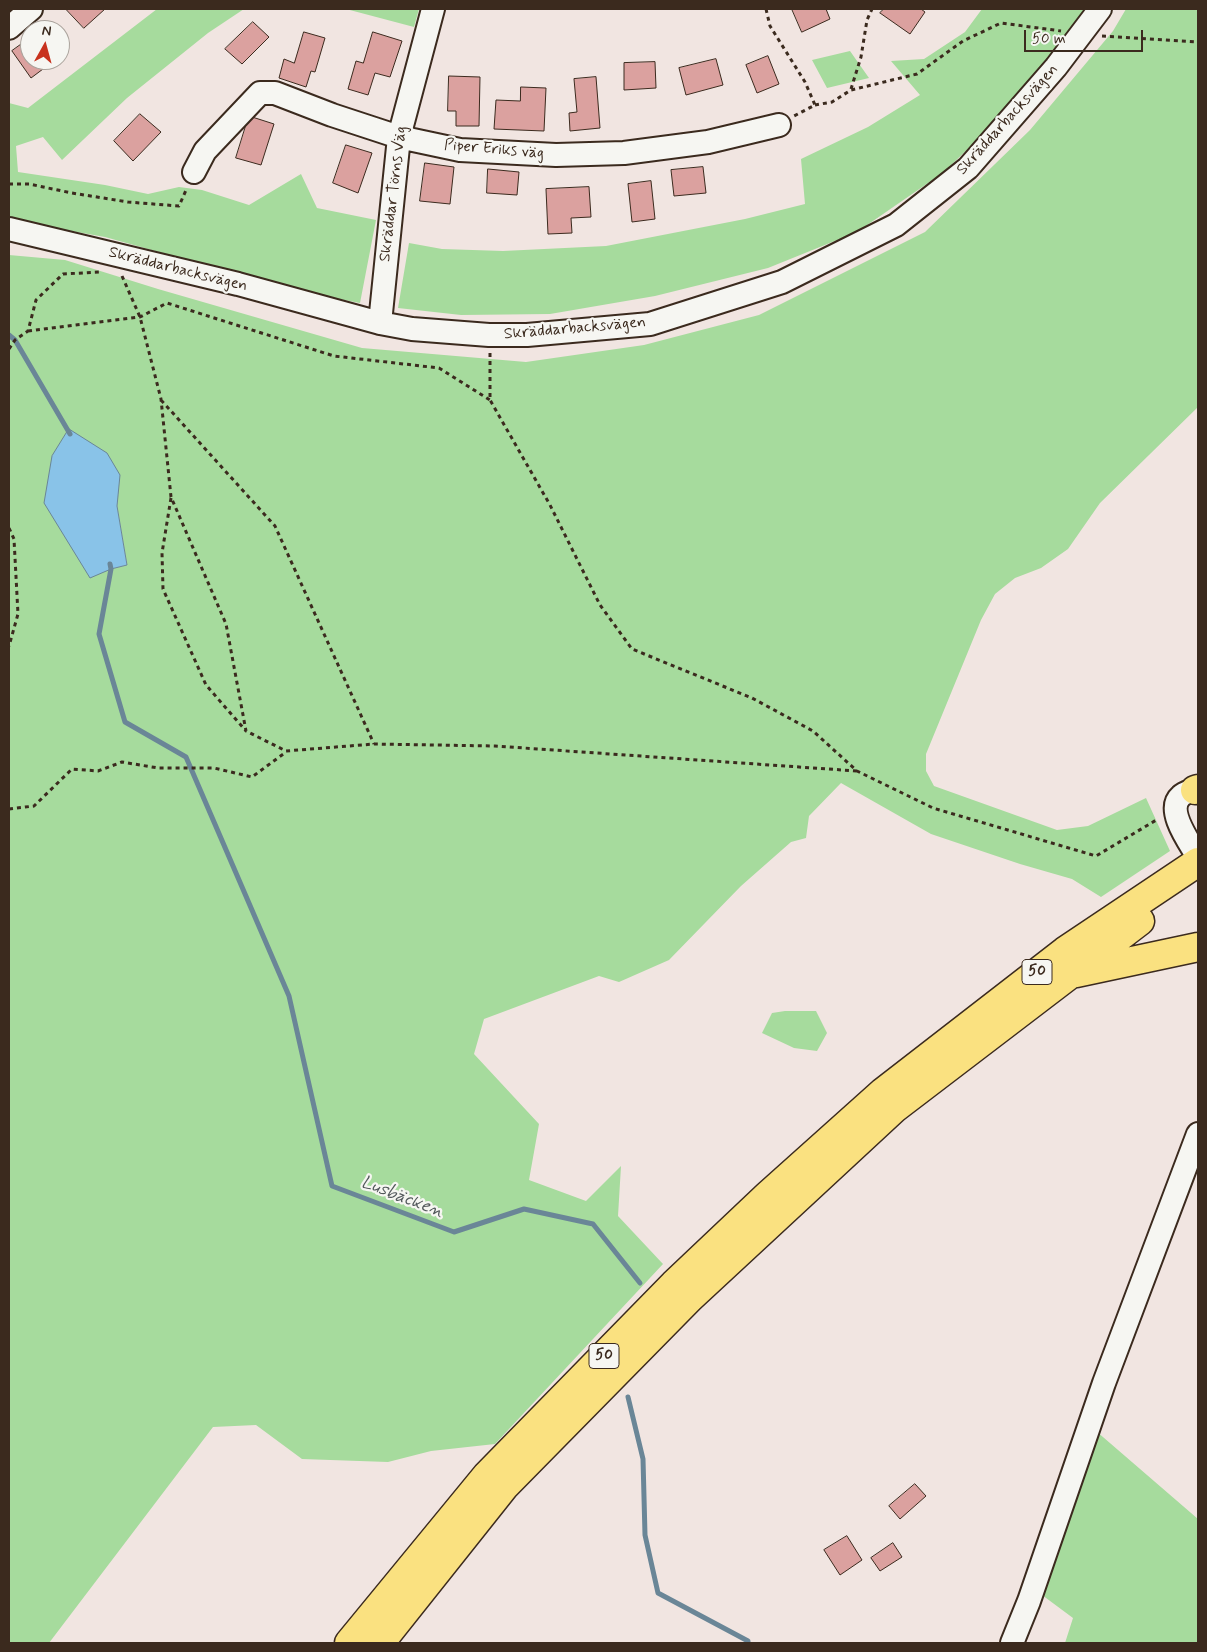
<!DOCTYPE html>
<html>
<head>
<meta charset="utf-8">
<style>
	body { margin:0 }
	#map { position:relative; width:1207px; height:1652px; overflow:hidden; background:#f1e5e1; font-family:Mynerve,sans-serif }
	canvas { display:block }
	.frame { position:absolute; inset:0; border:10px solid #3b2a1e; pointer-events:none }
	.north { position:absolute; left:20px; top:20px; width:50px; height:50px; box-sizing:border-box; background:#f6f6f2; border:1px solid #aba49d; border-radius:50%; rotate:7deg; font-size:14px; font-weight:700; line-height:20px; text-align:center; color:#3b2a1e }
	.north::after { content:''; display:block; margin:auto; width:18px; height:22px; background:#c8321e; clip-path:polygon(50% 0,100% 100%,50% 72%,0 100%) }
	.scale { position:absolute; left:1024px; top:30px; width:119px; height:22px; box-sizing:border-box; border:2px solid #3b2a1e; border-top:0; padding-left:6px; font-size:15px; line-height:18px; white-space:nowrap; color:#3b2a1e; -webkit-text-stroke:4px #f6f6f2; paint-order:stroke }
</style>
</head>
<body>
<div id="map">
<canvas width="1207" height="1652"></canvas>
<div class="frame"></div>
<div class="north">N</div>
<div class="scale">50 m</div>
</div>
<script>
const ctx = document.querySelector('canvas').getContext('2d');
ctx.lineJoin = 'round';
function fillPath(path, color) {
  ctx.fillStyle = color;
  ctx.fill(path, 'evenodd');
}
function trace(path, color, width, dash) {
  ctx.strokeStyle = color;
  ctx.lineWidth = width;
  ctx.lineCap = dash ? 'butt' : 'round';
  ctx.setLineDash(dash || []);
  ctx.stroke(path);
}
function write(font, color, halo, rows, align = 'center') {
  ctx.font = font + ' Mynerve,sans-serif';
  ctx.lineWidth = 4.5;
  ctx.setLineDash([]);
  ctx.textBaseline = 'middle';
  ctx.strokeStyle = halo;
  ctx.fillStyle = color;
  for (const [text, x, y, turn = 0] of rows) {
    ctx.save();
    ctx.translate(x, y);
    ctx.rotate((+turn || 0) * Math.PI / 180);
    ctx.textAlign = isNaN(turn) ? turn : align;
    if (halo) ctx.strokeText(text, 0, 0);
    ctx.fillText(text, 0, 0);
    ctx.restore();
  }
}
const green = new Path2D(`
	M157,9h87l-36,24 -81,65 -65,62 -19,-23 -27,9 2,26 87,13 43,9 31,-7 23,3 47,15 52,-31 16,34 59,12 -16,83 -58,-11 -197,-55 -96,-17v-117l19,5z
	M346,9h73l-5,18z
	M982,9h106l-78,99 -66,64 -87,60 -89,36 -113,28 -105,18 -89,1 -63,-7 11,-65 33,6 61,2 103,-5 139,-27 60,-15 -4,-45 67,-32 52,-32 -29,-34 33,-2 41,-27z
	M1126,9h72v398l-98,96 -32,46 -27,19 -26,10 -20,16 -14,26 -55,134v17l8,15 123,44 31,-4 58,-28 24,53 -69,46 -29,-18 -52,-15 -89,-30 -90,-51 -32,33 -3,22 -15,4 -50,44 -72,74 -50,22 -20,-6 -115,43 -10,35 65,70 -10,56 57,21 35,-35 -3,50 45,48 -168,180 -64,7 -43,11 -86,-3 -46,-34 -43,2 -164,216h-40v-1388l56,5 93,29 204,59 164,14 118,-17 115,-30 166,-83 105,-102 83,-99zM120,475l-3,31 10,59 -16,4z
	M850,51l19,27 -42,10 -15,-28z
	M785,1011h31l11,22 -10,18 -23,-3 -32,-15 10,-20z
	M1096,1431l102,88v124h-133l8,-25 -31,-23z`);
const water = new Path2D(`
	M69,429l38,24 13,22 -3,31 10,59 -16,4 -21,9 -46,-75 8,-47z`);
const stream = new Path2D(`
	M9,335l6,5 55,94
	M110,564l1,5 -12,65 26,88 61,35 103,239 43,190 122,46 70,-23 69,15 47,59
	M628,1397l15,62 2,76 13,58 90,48v2`);
const building = new Path2D(`
	M66,9h39l-21,19z
	M792,9h34l4,10 -28,13z
	M884,9h37l4,3 -15,22 -30,-21z
	M253,22l16,15 -27,27 -17,-15z
	M304,32l21,6 -10,34 -4,-1 -5,16 -27,-9 5,-19 10,4z
	M373,32l29,9 -12,36 -15,-4 -7,22 -20,-6 8,-28 7,2z
	M30,38v22h25l-24,18 -19,-27z
	M768,56l11,28 -22,9 -11,-28z
	M716,59l7,26 -37,10 -7,-27z
	M655,62l1,26 -32,2v-27z
	M449,76l31,1 -1,49h-23v-15h-8z
	M596,77l4,51 -30,3 -1,-18 8,-1 -3,-33z
	M521,87l25,1 -2,43 -50,-2 2,-29 24,1z
	M140,114l21,18 -28,29 -19,-20z
	M249,116l25,8 -13,41 -25,-7z
	M346,145l26,8 -14,40 -25,-10z
	M425,163l29,4 -4,37 -30,-3z
	M703,167l3,26 -32,3 -3,-26z
	M488,169l31,3 -2,23 -30,-2z
	M651,181l4,38 -23,3 -4,-38z
	M589,187l2,30 -20,1 1,15 -24,1 -2,-45z
	M915,1484l11,12 -26,23 -11,-13z
	M847,1536l15,24 -22,15 -16,-25z
	M893,1543l9,14 -22,14 -9,-13z`);
const path = new Path2D(`
	M766,9l4,17 35,56 10,23 -21,11
	M1102,36l96,6
	M851,89l10,-32 6,-37 5,-11
	M815,105l17,-3 19,-12 66,-16 46,-33 38,-18 60,8
	M9,184h20l43,9 56,9 51,4 8,-18
	M122,276l18,41 21,82 10,98 55,127 20,107 40,20 88,-7 121,2 362,25
	M28,331l112,-14 27,-14 167,53 105,12 51,32
	M9,349l6,-9 13,-9 8,-31 27,-26 38,-2
	M490,353v47l60,105 50,100 32,44 120,49 61,33 44,40 76,37 163,48 62,-37
	M161,400l114,126 99,218
	M171,498l-9,55 1,36 43,96 40,46
	M9,528l5,11 4,75 -9,32
	M9,809l25,-3 38,-37 26,2 24,-9 36,6h56l38,9 34,-25`);
const minor = new Path2D(`
	M9,28l22,-19
	M194,172l11,-21 55,-58h15l57,22 67,22 61,13 96,5 68,-2 84,-11 71,-17
	M9,229l229,55 142,39 32,6 77,6h38l123,-11 132,-42 114,-57 72,-57 88,-101 44,-58
	M380,323l19,-186 34,-128
	M1198,788c-5,3 -13,4 -17,8 -16,14 9,47 17,61
	M1012,1643l17,-42 75,-218 94,-249`);
const highway = new Path2D(`
	M1195,790l3,-1
	M1076,973l122,-26
	M349,1643l138,-168 187,-191 94,-89 115,-103 182,-141 133,-89
	M380,1643l124,-156 186,-189 205,-190 245,-187`);
const shields = [
	[1037,972,30],
	[604,1356,30]
];
const shieldNames = [
	["50",1037,972],
	["50",604,1356]
];
const streetNames = [
	["Skräddarbacksvägen",1008,120,-48],
	["Piper Eriks väg",494,150,5],
	["Skräddar Törns Väg",394,194,-83],
	["Skräddarbacksvägen",178,270,14],
	["Skräddarbacksvägen",575,329,-5]
];
const waterNames = [
	["Lusbäcken",402,1198,21]
];
fillPath(green, '#a6db9d');
fillPath(water, '#89c3e8');
trace(water, '#6a8697', 1);
trace(stream, '#6a8697', 5);
fillPath(building, '#dba19f');
trace(building, '#3b2a1e', 1);
trace(minor, '#3b2a1e', 26);
trace(highway, '#3b2a1e', 31);
trace(path, '#3b2a1e', 3, [4, 4]);
trace(minor, '#f6f6f2', 22);
trace(highway, '#fae180', 28);
for (const [x, y, w] of shields) {
  const box = new Path2D();
  box.roundRect(x - w / 2, y - 12.5, w, 25, 4);
  ctx.fillStyle = '#f6f6f2';
  ctx.fill(box);
  trace(box, '#3b2a1e', 1);
}
write('bold 15px', '#3b2a1e', null, shieldNames);
write('16px', '#3b2a1e', '#f6f6f2', streetNames);
write('italic 18px', '#52585b', '#f6f6f2', waterNames);
</script>
</body>
</html>
